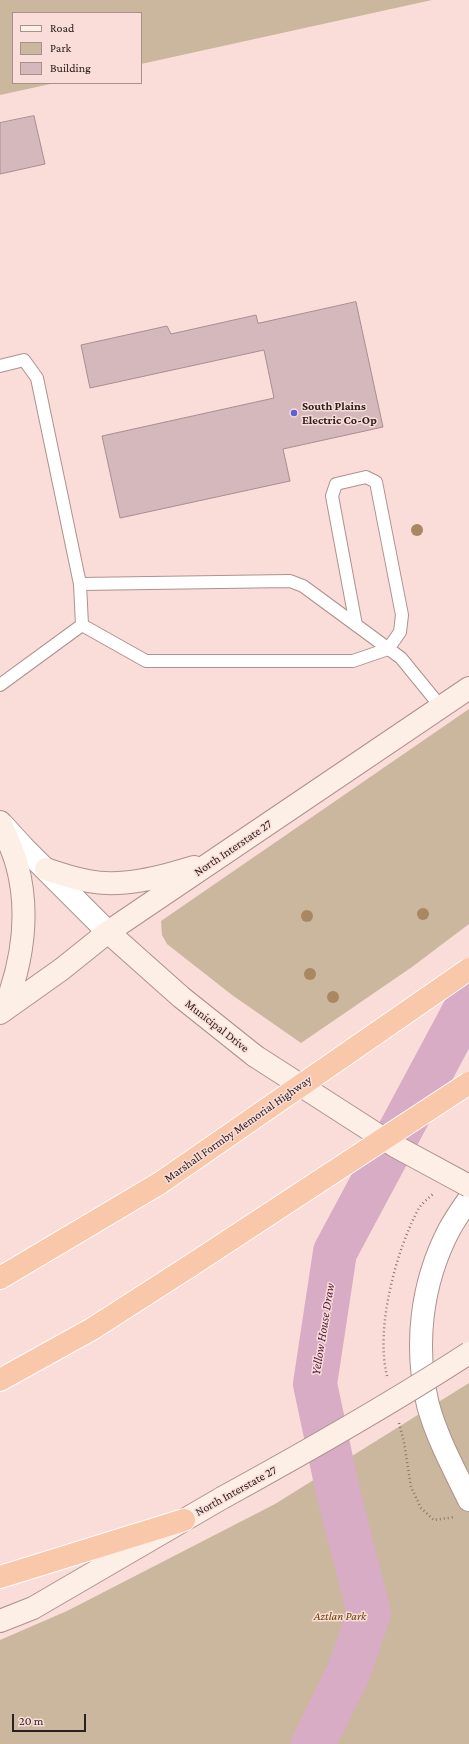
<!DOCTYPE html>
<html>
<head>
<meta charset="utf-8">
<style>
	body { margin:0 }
	#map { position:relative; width:469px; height:1744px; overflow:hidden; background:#faddd8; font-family:"Crimson Pro",serif }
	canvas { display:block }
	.legend { position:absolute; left:12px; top:12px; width:130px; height:72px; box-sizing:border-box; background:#faddd8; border:1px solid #a7918e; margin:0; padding:5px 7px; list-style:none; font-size:12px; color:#2a201e }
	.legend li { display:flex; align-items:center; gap:8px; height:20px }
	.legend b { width:20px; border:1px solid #a7918e }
	.scale { position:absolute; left:12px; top:1714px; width:74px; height:18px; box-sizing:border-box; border:2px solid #2a201e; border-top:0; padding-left:5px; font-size:12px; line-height:14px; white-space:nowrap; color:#2a201e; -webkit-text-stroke:3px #faddd8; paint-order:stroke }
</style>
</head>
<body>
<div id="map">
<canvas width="469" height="1744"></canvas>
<ul class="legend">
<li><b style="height:5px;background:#fdeee6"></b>Road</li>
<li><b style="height:11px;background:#cbb79d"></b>Park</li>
<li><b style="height:11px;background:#d4b8bc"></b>Building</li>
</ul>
<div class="scale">20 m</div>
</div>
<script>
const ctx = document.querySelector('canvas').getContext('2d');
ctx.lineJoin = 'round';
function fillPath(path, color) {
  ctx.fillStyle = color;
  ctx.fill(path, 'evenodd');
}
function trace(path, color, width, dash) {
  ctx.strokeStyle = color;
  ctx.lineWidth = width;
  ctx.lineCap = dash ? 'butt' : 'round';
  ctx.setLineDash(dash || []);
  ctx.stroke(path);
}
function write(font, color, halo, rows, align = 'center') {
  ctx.font = font + ' "Crimson Pro",serif';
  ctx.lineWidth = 3;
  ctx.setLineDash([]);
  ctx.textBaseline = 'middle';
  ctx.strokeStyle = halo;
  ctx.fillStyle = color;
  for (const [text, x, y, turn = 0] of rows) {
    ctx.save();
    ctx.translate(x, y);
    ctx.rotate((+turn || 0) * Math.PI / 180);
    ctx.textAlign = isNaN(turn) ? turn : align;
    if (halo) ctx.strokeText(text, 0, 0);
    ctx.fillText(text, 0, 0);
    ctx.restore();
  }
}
const green = new Path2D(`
	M0,0h432l-291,64v-51h-128v70h42l-55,12z
	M469,709v215l-57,43 -111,76 -69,-48 -65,-51 -5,-9 -1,-14z
	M469,1383v361h-469v-104l67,-29 208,-107z`);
const river = new Path2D(`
	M313,1744l36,-73 20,-58 -31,-121 -23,-108 20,-132 134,-250`);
const building = new Path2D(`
	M34,116l11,48 -45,10v-51z
	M356,302l27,125 -100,22 7,32 -170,37 -18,-82 172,-38 -10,-48 -174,38 -9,-43 86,-19 4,8 85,-19 2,8z`);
const path = new Path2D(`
	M387,1376c-12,-47 9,-126 32,-168 4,-6 10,-10 15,-15
	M399,1423l5,19 7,45 10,21 13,12 21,-3`);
const service = new Path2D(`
	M0,366l24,-6 13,18 43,206
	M356,625l-24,-129 4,-12 30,-7 10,5 26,133 -2,17 -12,17 -35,12h-207l-64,-36 -2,-41 210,-3 13,5 98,72 40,49
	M0,685l82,-60`);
const tertiary = new Path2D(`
	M3,825l20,22 85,85
	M469,1199c-7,10 -14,20 -20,31 -28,54 -35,116 -21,175 9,33 26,64 41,95`);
const secondary = new Path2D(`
	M0,822c6,14 13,28 17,43 13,48 5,99 -13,145
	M46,869c14,5 27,9 42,12 34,7 73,-4 106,-14
	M108,932l73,65 74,59
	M0,1013l62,-44 46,-37 361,-244
	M0,1621l33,-13 189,-110`);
const motorway = new Path2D(`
	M0,1278l160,-95
	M0,1380l92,-51 98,-63
	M0,1577l184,-57`);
const secondaryBridge = new Path2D(`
	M255,1056l140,90 74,40
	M222,1498c84,-46 167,-93 247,-145`);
const motorwayBridge = new Path2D(`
	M160,1183l309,-214
	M190,1266l279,-183`);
const trees = [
	[417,530],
	[423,914],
	[307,916],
	[310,974],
	[333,997]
];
const markers = [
	[294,413,4,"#5b61d9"]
];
const poiNames = [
	["South Plains",302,406],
	["Electric Co-Op",302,420]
];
const streetNames = [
	["North Interstate 27",233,848,-34],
	["Municipal Drive",217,1026,38],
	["Marshall Formby Memorial Highway",238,1129,-35],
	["North Interstate 27",236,1491,-29]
];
const parkNames = [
	["Aztlan Park",340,1616]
];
const waterNames = [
	["Yellow House Draw",323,1329,-81]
];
fillPath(green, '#cbb79d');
trace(river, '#d7acc4', 44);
fillPath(building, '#d4b8bc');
trace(building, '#a88d91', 1);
trace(service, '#ad928d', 14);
trace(tertiary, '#ad928d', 24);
trace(secondary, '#ad928d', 24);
trace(motorway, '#fff', 24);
trace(path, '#897673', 2.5, [1, 3]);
trace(service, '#fff', 12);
trace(tertiary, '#fff', 22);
trace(secondary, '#fdeee6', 22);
trace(motorway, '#f9c7aa', 22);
trace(secondaryBridge, '#ad928d', 24, []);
trace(motorwayBridge, '#fff', 24, []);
trace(secondaryBridge, '#fdeee6', 22);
trace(motorwayBridge, '#f9c7aa', 22);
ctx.fillStyle = '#a98861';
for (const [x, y] of trees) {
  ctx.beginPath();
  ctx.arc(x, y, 6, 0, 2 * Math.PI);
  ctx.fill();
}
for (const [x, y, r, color] of markers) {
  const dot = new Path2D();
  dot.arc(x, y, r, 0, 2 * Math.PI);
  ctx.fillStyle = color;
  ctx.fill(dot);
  trace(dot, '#faddd8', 1.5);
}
write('bold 12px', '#2a201e', '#faddd8', poiNames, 'left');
write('12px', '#2a201e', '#faddd8', streetNames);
write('italic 12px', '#674300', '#faddd8', parkNames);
write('italic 13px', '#4d193a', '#faddd8', waterNames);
</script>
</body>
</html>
